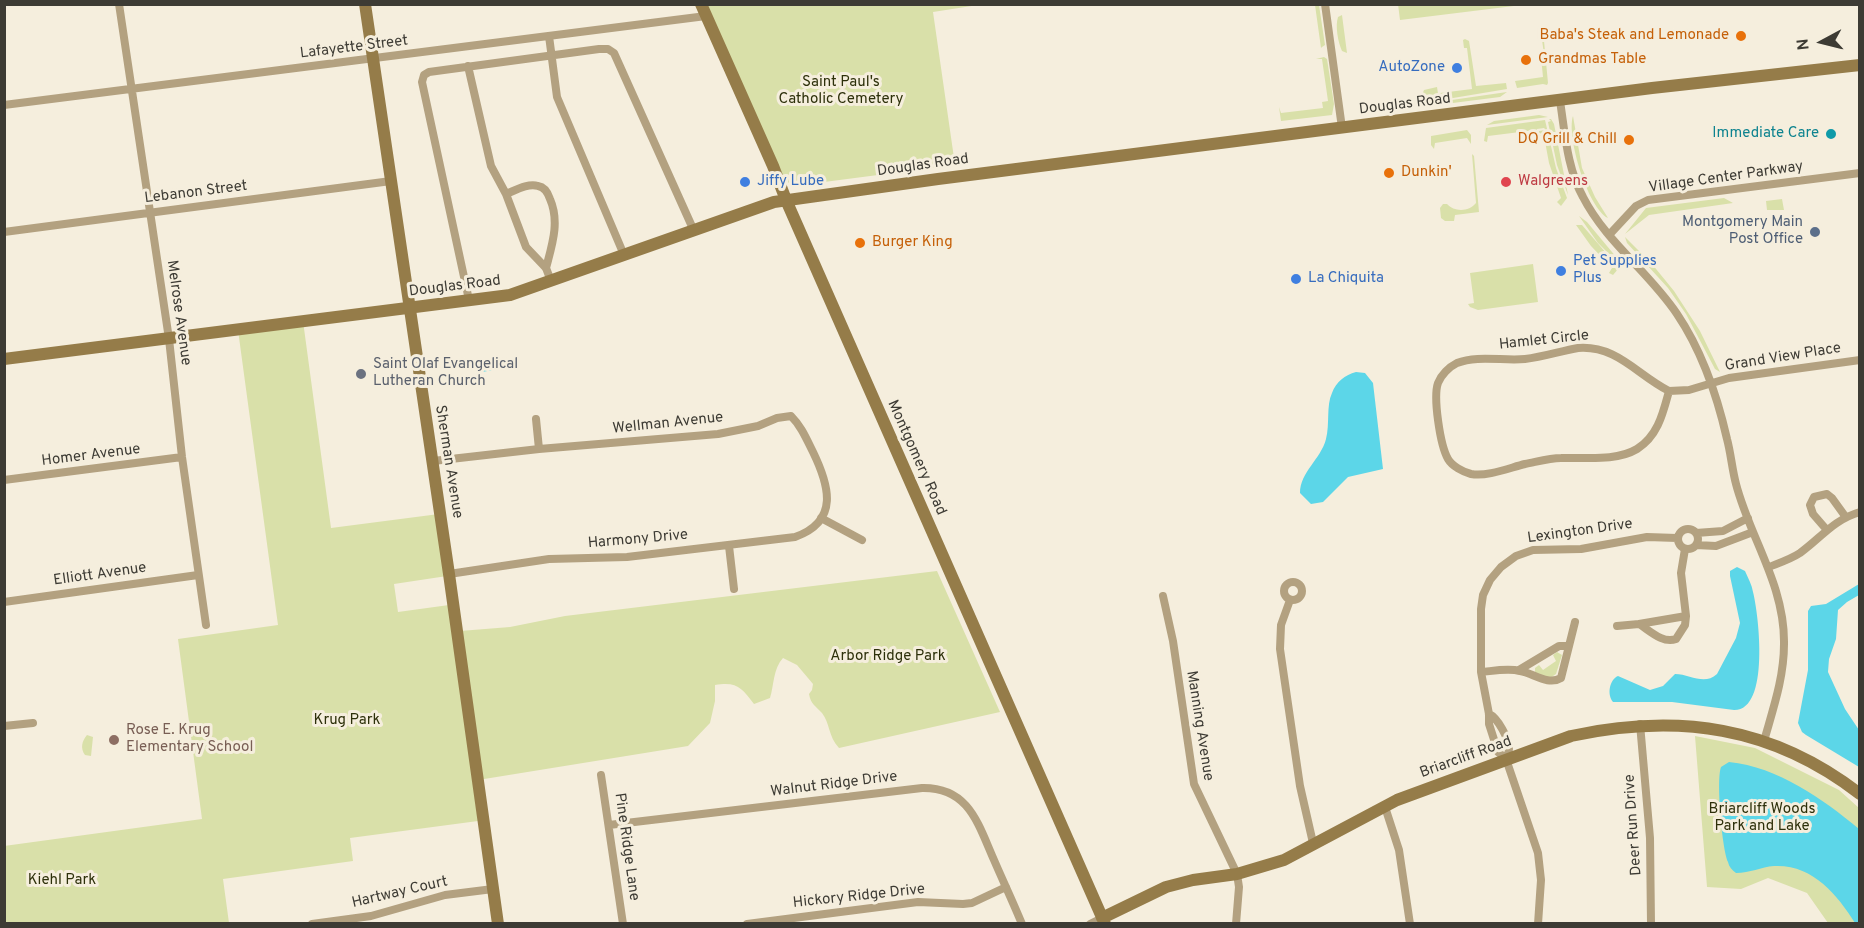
<!DOCTYPE html>
<html>
<head>
<meta charset="utf-8">
<style>
	body { margin:0 }
	#map { position:relative; width:1864px; height:928px; overflow:hidden; background:#f5eedd; font-family:Overpass,sans-serif }
	canvas { display:block }
	.frame { position:absolute; inset:0; border:6px solid #3d3b34; pointer-events:none }
	.north { position:absolute; left:1792px; top:12px; width:60px; height:60px; -webkit-text-stroke:4px #f5eedd; paint-order:stroke; rotate:263deg; font-size:16px; font-weight:700; line-height:24px; text-align:center; color:#3d3b34 }
	.north::after { content:''; display:block; margin:auto; width:21px; height:27px; background:#3d3b34; clip-path:polygon(50% 0,100% 100%,50% 72%,0 100%) }
</style>
</head>
<body>
<div id="map">
<canvas width="1864" height="928"></canvas>
<div class="frame"></div>
<div class="north">N</div>
</div>
<script>
const ctx = document.querySelector('canvas').getContext('2d');
ctx.lineJoin = 'round';
function fillPath(path, color) {
  ctx.fillStyle = color;
  ctx.fill(path, 'evenodd');
}
function trace(path, color, width, dash) {
  ctx.strokeStyle = color;
  ctx.lineWidth = width;
  ctx.lineCap = dash ? 'butt' : 'round';
  ctx.setLineDash(dash || []);
  ctx.stroke(path);
}
function write(font, color, halo, rows, align = 'center') {
  ctx.font = font + ' Overpass,sans-serif';
  ctx.lineWidth = 6;
  ctx.setLineDash([]);
  ctx.textBaseline = 'middle';
  ctx.strokeStyle = halo;
  ctx.fillStyle = color;
  for (const [text, x, y, turn = 0] of rows) {
    ctx.save();
    ctx.translate(x, y);
    ctx.rotate((+turn || 0) * Math.PI / 180);
    ctx.textAlign = isNaN(turn) ? turn : align;
    if (halo) ctx.strokeText(text, 0, 0);
    ctx.fillText(text, 0, 0);
    ctx.restore();
  }
}
const green = new Path2D(`
	M1398,4h124v1l-122,15z
	M705,5h273l-45,7 22,153 -154,20 -12,-2 -6,-6z
	M1315,5h4l6,40 -3,2 -1,1z
	M1342,15l5,38 -5,-2c-4,-9 -7,-25 -4,-34z
	M1465,39l4,2 7,45 30,-3 1,6 -66,11 -1,-7 32,-4 -5,-41h-3l-1,-8z
	M1542,40l2,1 4,42 -1,2 -4,-1 -26,4 -2,-7 28,-4 -2,-20 3,-3z
	M1324,57l3,2 7,45 -2,11 -51,6 -2,-14 2,6 42,-5 -1,-6 6,-1 -6,-42h-6z
	M1437,87l2,13 -16,2 -1,-7 2,-5z
	M1507,92l-7,5 -71,9 -5,-2z
	M1539,115l9,2 -61,8 7,-4z
	M1573,116l9,52 13,29 13,21c-20,-10 -42,-81 -35,-102z
	M1549,119h2l3,5 14,71 -11,-30 -9,-43 3,-1z
	M1545,120l11,48 11,30 -6,8 -4,-4 4,-4 -12,-35 -5,-27h-5l4,-2 -4,-1v-2l7,-1 -2,-2 -7,1v6l-1,-5 -48,6 -1,6 -3,-1 2,-13z
	M1467,130l4,5v9l-4,-6 -32,5 -1,6 -3,-4v-9z
	M1472,154l2,2 5,56 -24,3 -1,6h-9l-4,-3 -1,-10 3,-4h4c7,8 22,8 29,-1z
	M1724,198l9,5 -84,12 -24,19 21,-26z
	M1782,199l2,11h-17l-1,-9z
	M1579,216l8,6 30,36 3,7 -22,-22z
	M1576,225h6l37,43 -6,7 -4,-2 3,-5 -21,-22z
	M1625,237l27,27 22,27 26,40 20,41 -5,-3 -29,-55 -18,-26 -41,-45z
	M1533,264l5,38 -60,8 -8,-3 -2,-3 6,-1 -4,-30z
	M303,321l28,207 108,-14 8,62 -53,8 4,28 51,-7 29,216 -128,17 3,23 -130,18 6,44h-224l-1,-77 198,-27 -24,-180 100,-14 -40,-295z
	M937,571l63,141 -161,36c-11,-12 -9,-25 -17,-35 -6,-7 -11,-8 -13,-19l3,-4 1,-6 -16,-19 -14,-7c-10,11 -9,27 -13,40l-16,6c-12,-16 -17,-23 -39,-19v16l-5,22 -22,23 -210,34 -18,-149 50,-4 55,-11z
	M1557,652l5,3 -6,19 -6,4 -15,-5v-5l4,-3 4,5 13,-9 -3,-6z
	M87,735l6,2 -2,19 -6,-1c-5,-7 -3,-14 2,-20z
	M1695,736l60,12 84,42 20,18v115h-31l-21,-30 -39,-15 -27,11 -34,-2z`);
const water = new Path2D(`
	M496,361l2,8 -16,3 -2,-9z
	M1356,372l9,1 8,10 10,86 -35,8 -25,25 -12,2 -11,-11c0,-21 21,-34 26,-54 4,-15 0,-33 6,-46 4,-11 13,-18 24,-21z
	M1737,567l8,4c3,7 7,14 8,21 6,23 17,119 -19,118l-62,-8h-59c-6,-7 -4,-22 5,-26l32,14 13,-4 12,-12c15,0 29,12 42,0l19,-36 4,-15 -10,-47v-5z
	M1859,584v11l-12,7 -9,8 -2,29 -7,20 -1,13 17,37 14,21v37l-53,-32 -4,-3 -4,-9 10,-53v-59l3,-5 15,-2z
	M1729,762c49,5 94,37 130,67v94h-4c-18,-29 -43,-59 -81,-57 -13,1 -24,7 -38,7 -4,-3 -7,-6 -8,-11 -6,-14 -12,-82 -7,-95z`);
const street = new Path2D(`
	M119,4l50,335 13,118 24,168
	M1325,4l17,124
	M549,36l8,61 67,158
	M468,66l23,100 15,28 20,53 20,21 5,13
	M1560,101c5,32 7,67 23,96 23,45 66,75 94,117 25,37 40,81 50,125 4,15 5,30 9,45 14,54 49,101 48,160 0,34 -11,65 -20,97
	M4,105l702,-89
	M506,194c10,-4 22,-11 32,-8 7,1 10,7 12,13 10,23 2,46 -4,69
	M4,232l387,-51
	M1609,235l27,-29 12,-6 212,-27
	M469,300l-47,-218 2,-7 5,-3 170,-23h9l6,4 80,178
	M1578,348c39,-3 59,27 91,43 -6,22 -11,45 -32,58 -22,13 -52,8 -76,9 -12,0 -25,4 -36,6 -16,4 -38,13 -54,10 -8,-2 -19,-8 -23,-15 -8,-14 -15,-62 -10,-76 3,-8 11,-16 19,-20 20,-8 46,-2 68,-4 18,-2 36,-8 53,-11z
	M1669,391l20,-1 40,-12 131,-18
	M536,419l3,30
	M433,461l106,-12 179,-15 40,-8 19,-8 14,-2c10,10 15,22 22,36 16,33 27,69 -18,85l-168,20 -78,2 -100,15
	M4,480l178,-23
	M821,518l41,22
	M1678 539a10 10 0 1 1 20 0a10 10 0 1 1-20 0Z
	M1826,529l-13,-15 -3,-9 4,-8 13,-3 5,4 13,18
	M1696,533l27,-2 25,-13
	M1696,545l20,1 37,-14
	M729,546l5,43
	M1685,549l-4,24 5,43
	M1769,567c10,-4 22,-8 31,-14 22,-16 33,-33 60,-41
	M1284 591a9 9 0 1 1 18 0a9 9 0 1 1-18 0Z
	M1163,596l10,45 21,143 43,90 2,13 -3,37
	M1290,600l-9,25 -1,24 20,137 13,57
	M4,602l194,-27
	M1686,616l-1,9 -9,14c-13,5 -26,-8 -37,-15z
	M1617,626l22,-2
	M1519,670l40,-24h10
	M1481,672c12,-1 27,-4 39,-1 13,2 28,15 41,7l14,-56
	M1489,714c9,4 20,25 20,35 0,4 -2,7 -3,10
	M1640,724l10,114 1,86
	M4,726l29,-3
	M601,775l22,149
	M1385,807l14,43 11,74
	M609,825l313,-37c47,-1 56,36 72,72 9,21 19,42 28,64
	M312,924l59,-8 74,-21 48,-6
	M747,924l171,-22 45,2 9,-1 34,-16
	M1090,924l12,-6
	M1538,924l3,-44 -3,-27 -32,-94 -8,-7 -9,-28v-10l-8,-42v-63l2,-14 7,-15 11,-13 15,-11 17,-6 48,-1 66,-12 30,1`);
const secondary = new Path2D(`
	M365,4l84,570 49,350
	M701,4l72,162 13,34 319,724
	M4,359l506,-64 264,-93 164,-23 714,-91 208,-23
	M1102,918l64,-31 27,-7 44,-6 47,-14 113,-60 174,-64c107,-23 201,-10 289,58`);
const markers = [
	[1741,36,6,"#e8710a"],
	[1526,60,6,"#e8710a"],
	[1457,68,6,"#3f7fe0"],
	[1831,134,6,"#0f9aa8"],
	[1629,140,6,"#e8710a"],
	[1389,173,6,"#e8710a"],
	[745,182,6,"#3f7fe0"],
	[1506,182,6,"#e0444e"],
	[1815,232,6,"#5c6f8a"],
	[860,243,6,"#e8710a"],
	[1561,271,6,"#3f7fe0"],
	[1296,279,6,"#3f7fe0"],
	[361,374,6,"#6b7280"],
	[114,740,6,"#8d6e63"]
];
const foodNames = [
	["Baba's Steak and Lemonade",1729,36,"right"],
	["Grandmas Table",1538,60],
	["DQ Grill & Chill",1617,140,"right"],
	["Dunkin'",1401,173],
	["Burger King",872,243]
];
const streetNames = [
	["Lafayette Street",354,48,-7],
	["Douglas Road",1405,105,-7],
	["Douglas Road",923,166,-8],
	["Village Center Parkway",1726,178,-8],
	["Lebanon Street",196,193,-7],
	["Douglas Road",455,287,-7],
	["Melrose Avenue",178,313,82],
	["Hamlet Circle",1544,341,-6],
	["Grand View Place",1783,358,-9],
	["Wellman Avenue",668,424,-6],
	["Homer Avenue",91,456,-7],
	["Montgomery Road",916,458,66],
	["Sherman Avenue",448,462,81],
	["Lexington Drive",1580,532,-8],
	["Harmony Drive",638,540,-5],
	["Elliott Avenue",100,575,-8],
	["Manning Avenue",1199,726,81],
	["Briarcliff Road",1466,758,-20],
	["Walnut Ridge Drive",834,785,-7],
	["Deer Run Drive",1634,825,-94],
	["Pine Ridge Lane",626,847,82],
	["Hartway Court",400,893,-13],
	["Hickory Ridge Drive",859,897,-6]
];
const shopNames = [
	["AutoZone",1445,68,"right"],
	["Jiffy Lube",757,182],
	["Pet Supplies",1573,262],
	["Plus",1573,279],
	["La Chiquita",1308,279]
];
const parkNames = [
	["Saint Paul's",841,83],
	["Catholic Cemetery",841,100],
	["Arbor Ridge Park",888,657],
	["Krug Park",347,721],
	["Briarcliff Woods",1762,810],
	["Park and Lake",1762,827],
	["Kiehl Park",62,881]
];
const cultureNames = [
	["Immediate Care",1819,134]
];
const healthNames = [
	["Walgreens",1518,182]
];
const serviceNames = [
	["Montgomery Main",1803,223],
	["Post Office",1803,240]
];
const worshipNames = [
	["Saint Olaf Evangelical",373,365],
	["Lutheran Church",373,382]
];
const educationNames = [
	["Rose E. Krug",126,731],
	["Elementary School",126,748]
];
fillPath(green, '#d9e0a9');
fillPath(water, '#5cd6e8');
trace(street, '#b3a180', 8);
trace(secondary, '#957c49', 12);
for (const [x, y, r, color] of markers) {
  const dot = new Path2D();
  dot.arc(x, y, r, 0, 2 * Math.PI);
  ctx.fillStyle = color;
  ctx.fill(dot);
  trace(dot, '#f5eedd', 2);
}
write('15px', '#c56008', '#f5eedd', foodNames, 'left');
write('15px', '#3d3b34', '#f5eedd', streetNames);
write('15px', '#366cbe', '#f5eedd', shopNames, 'left');
write('15px', '#2d300a', '#f5eedd', parkNames);
write('15px', '#0d838f', '#f5eedd', cultureNames, 'right');
write('15px', '#be3a42', '#f5eedd', healthNames, 'left');
write('15px', '#4e5e75', '#f5eedd', serviceNames, 'right');
write('15px', '#5b616d', '#f5eedd', worshipNames, 'left');
write('15px', '#785e54', '#f5eedd', educationNames, 'left');
</script>
</body>
</html>
